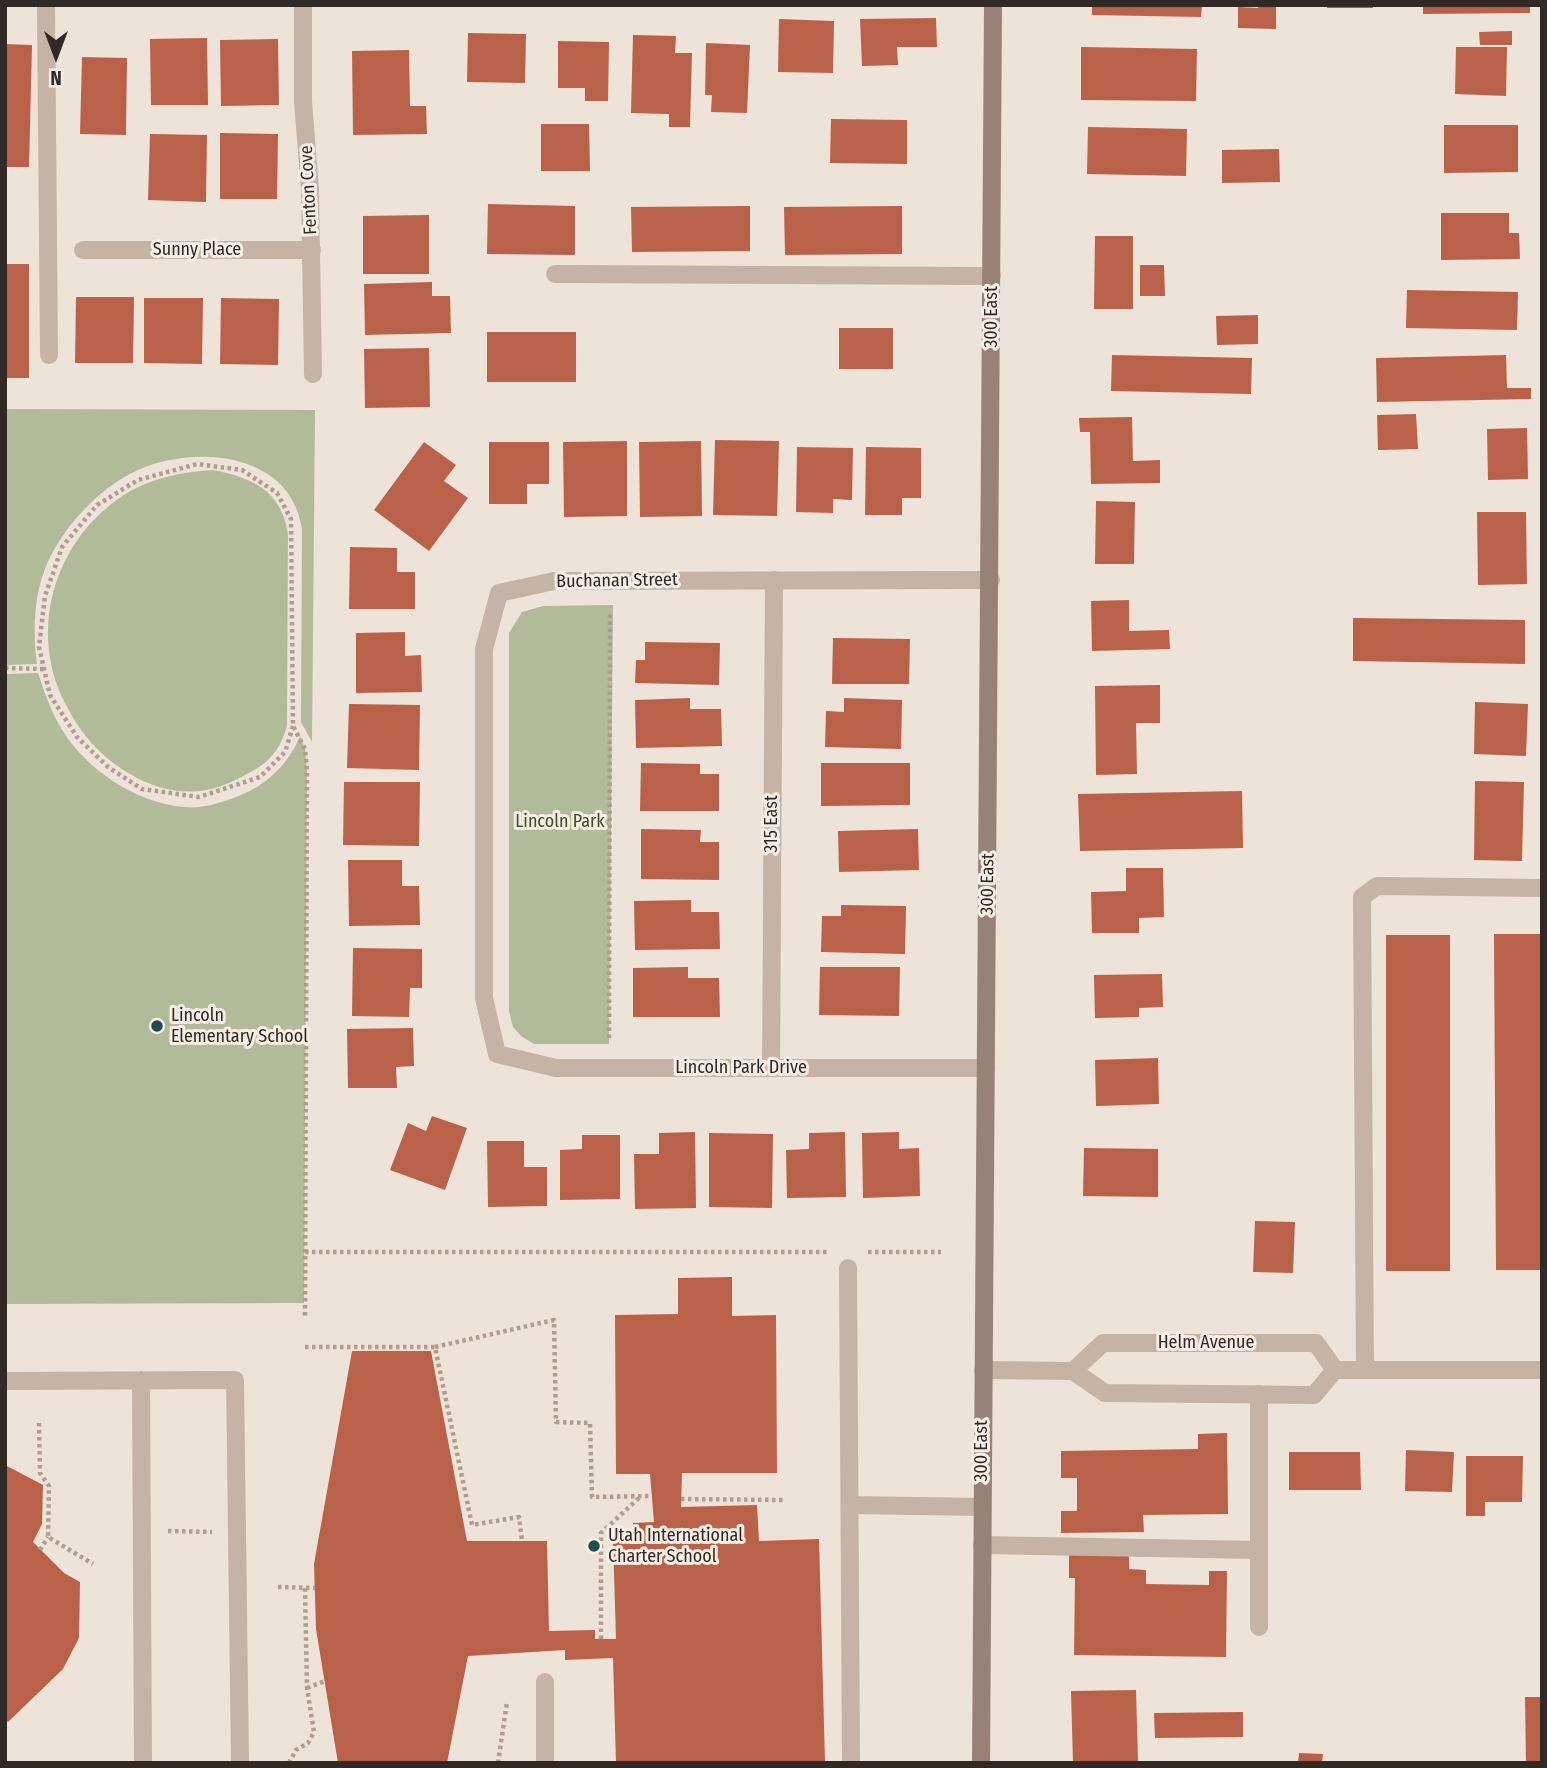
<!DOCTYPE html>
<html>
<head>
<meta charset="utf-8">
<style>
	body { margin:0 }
	#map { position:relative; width:1547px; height:1768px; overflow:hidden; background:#eee3d8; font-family:"Fira Sans Condensed",sans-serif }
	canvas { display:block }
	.frame { position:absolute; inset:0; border:7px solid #312926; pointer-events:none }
	.north { position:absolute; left:21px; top:21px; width:70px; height:70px; -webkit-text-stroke:5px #f6ede4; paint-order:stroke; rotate:180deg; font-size:19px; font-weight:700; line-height:28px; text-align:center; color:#312926 }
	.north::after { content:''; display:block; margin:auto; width:24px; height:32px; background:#312926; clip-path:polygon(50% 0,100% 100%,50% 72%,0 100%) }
</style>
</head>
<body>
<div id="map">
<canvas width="1547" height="1768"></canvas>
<div class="frame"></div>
<div class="north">N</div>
</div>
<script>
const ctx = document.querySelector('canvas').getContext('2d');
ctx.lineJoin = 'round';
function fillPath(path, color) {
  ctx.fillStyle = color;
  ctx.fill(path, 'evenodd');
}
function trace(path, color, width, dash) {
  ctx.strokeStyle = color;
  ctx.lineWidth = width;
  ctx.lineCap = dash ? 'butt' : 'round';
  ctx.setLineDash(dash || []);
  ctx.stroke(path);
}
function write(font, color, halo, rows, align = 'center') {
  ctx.font = font + ' "Fira Sans Condensed",sans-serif';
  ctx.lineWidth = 6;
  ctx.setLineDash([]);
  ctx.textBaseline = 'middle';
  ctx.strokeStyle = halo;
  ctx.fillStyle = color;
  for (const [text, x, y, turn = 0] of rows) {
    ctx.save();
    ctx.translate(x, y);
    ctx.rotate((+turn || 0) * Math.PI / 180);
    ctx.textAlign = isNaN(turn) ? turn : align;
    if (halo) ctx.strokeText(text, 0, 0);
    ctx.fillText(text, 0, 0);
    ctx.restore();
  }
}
const green = new Path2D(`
	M5,409l310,1 -3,332 -11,-20 1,-193c-11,-76 -105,-85 -164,-59 -35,16 -65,47 -84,80 -20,34 -22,76 -17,114l-32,1z
	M213,470c40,8 68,20 75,64l-1,191c-8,33 -26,43 -56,57 -34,16 -69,11 -101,-8 -30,-17 -51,-42 -66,-73 -35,-71 -10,-157 54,-202 28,-20 62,-27 95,-29z
	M613,605l-4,439h-75l-13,-8 -8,-9 -4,-16v-378l13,-21 21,-6z
	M38,673c6,19 13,38 23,55 24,41 75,75 123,79 17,2 36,-4 52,-10 30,-11 52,-32 64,-61l5,13 2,21 -3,533 -299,1v-630z`);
const building = new Path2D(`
	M1092,5h110l-1,12 -109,-2z
	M1258,5h18v24l-38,-1v-21l20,1z
	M1327,5h46v3h-46z
	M1423,5h107v8l-107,1z
	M936,18l1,29h-40l1,18 -36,1 -2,-47z
	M779,19l55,2 -1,52 -55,-1z
	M1512,31v14h-32l-1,-13z
	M468,33l58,1 -1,49 -58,-1z
	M633,35l43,1 -1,17h17l-2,74h-21v-13l-38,-1z
	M207,38l1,67h-57l-1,-66z
	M278,39l1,66 -58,1 -1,-66z
	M558,41l51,1 -1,59h-23v-13h-27z
	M706,43l44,2 -3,68 -36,-1 1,-17h-7z
	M5,44l27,1 -3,122h-24z
	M1081,47l116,2 -1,52 -115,-1z
	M1456,47h51l-1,49 -51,-2z
	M409,50l1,56h16l1,28 -74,1 -1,-84z
	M82,57l45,1 -1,77 -46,-1z
	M831,119l76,1v44l-77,-1z
	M541,124h48l1,47h-49z
	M1444,125h74v47l-74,1z
	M1088,127l99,2 -1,47 -99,-2z
	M220,133l58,1 -1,65h-57z
	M150,134l57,1 -1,67 -58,-2z
	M1279,149l1,33 -58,1v-33z
	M488,204l87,2v49l-88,-1z
	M750,206v45l-118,1 -1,-45z
	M902,206v48l-117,1 -1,-48z
	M1441,213h68v20h10l1,26 -79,1z
	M429,215v59h-66v-58z
	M1095,236h38v73h-39z
	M5,264h24v114h-24z
	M1140,265h24l1,31h-25z
	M432,282v14h18l1,37 -86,2 -1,-51z
	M1407,290l111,2 -1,38 -111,-2z
	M76,297h58l-1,66h-58z
	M144,298h59l-1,66 -58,-1z
	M221,298l58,1 -1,66 -58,-1z
	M1258,315v29l-41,1 -1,-29z
	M839,328h54v41h-54z
	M487,332h89v50h-89z
	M429,348l1,59 -65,1 -1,-59z
	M1112,355l140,3 -1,36 -140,-3z
	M1506,355l1,33h24v11l-154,3 -1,-44z
	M1416,414l2,35 -40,1 -1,-35z
	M1132,417l1,44 27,-1v23l-69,1 -1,-52h-10l-1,-14z
	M1527,428l1,51 -40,1 -1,-51z
	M715,440l64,1 -2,75 -64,-1z
	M627,441v75l-63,1 -1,-75z
	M701,441l1,75 -62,1 -1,-75z
	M424,442l32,23 -12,16 24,17 -39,53 -55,-41z
	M489,442h60v42h-22v20h-38z
	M797,447l56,1 -1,52 -19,-1v14l-37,-1z
	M866,447l55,1v50h-19v17h-37z
	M1096,501l39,1 -1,62h-39z
	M1477,512h49l1,72 -49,1z
	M350,547l47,1v24h18v37h-66z
	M1129,600v31l40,-1 1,19 -78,2 -1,-50z
	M1353,618l172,2v44l-172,-3z
	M405,632v24l16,-1 1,37 -66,1v-60z
	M833,638l77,1 -1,45h-77z
	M645,642l75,1 -1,42 -84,-2 1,-23h9z
	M1160,685v38h-24l1,51 -41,1 -1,-89z
	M690,698v11h31l1,37 -86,2 -1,-48z
	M844,698l58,2 -1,49 -76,-2 1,-36 18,1z
	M1475,702l53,2 -2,52 -52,-2z
	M349,704l71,1 -1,65 -72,-2z
	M641,763l59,1v10h19v37h-79z
	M821,763h89v42l-89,1z
	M1475,781l49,1 -2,79 -48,-1z
	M344,782h76l-1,64 -76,-1z
	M1242,791l1,57 -163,3 -2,-57z
	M641,829l60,1 -1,12h19v38l-78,-1z
	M918,829l1,41 -80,2 -1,-41z
	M348,860h54v26h17l1,39 -71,1z
	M1126,868h37l1,49 -25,1v15h-47l-1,-41 35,-1z
	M691,900v12h28l1,37 -85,1 -1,-49z
	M841,905l65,1 -1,48 -84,-2 1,-36h19z
	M1494,934h48v336h-46z
	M1386,935h64v336h-64z
	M353,948l69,1v39h-12l-1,29 -57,-1z
	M688,967v11h31l1,39h-87v-49z
	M820,967h80l-1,49 -80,-1z
	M1162,974l1,33 -24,1v9l-44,1 -1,-43z
	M413,1028l1,38 -18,1 1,21h-49l-1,-59z
	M1158,1058l1,46 -63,2 -1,-46z
	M432,1116l35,12 -22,62 -55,-20 18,-47 18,8z
	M695,1132l1,76 -61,1 -1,-55h25v-21z
	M845,1132l1,65 -59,1 -1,-48 23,-1v-16z
	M899,1132v17l20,-1 1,48 -57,2 -1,-65z
	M709,1133l64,1 -1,74 -63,-1z
	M582,1135h38v64l-60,1v-50l22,-1z
	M487,1141h37v26h23v39l-59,1z
	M1084,1148l74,1v48l-75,-1z
	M1255,1221l40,1 -2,51 -40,-1z
	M732,1277v39l44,-1 1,158h-95l-1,34 76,-2 2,36 60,-2 6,223 -209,1 -3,-105 -48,2v-10l-97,6 -21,107h-109l-22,-134 -2,-65 38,-213h79l36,190h80l2,90 46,-1v9h21l-3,-100 21,-1 -1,-15 21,-1 -4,-48h-34l-1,-159 63,-1v-36z
	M1227,1433l1,81 -85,1 1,17 -83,1v-22h16v-33h-16v-27l137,-2v-15z
	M1406,1450l48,2 -2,40 -47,-1z
	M1289,1452h71l1,38h-72z
	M1466,1456h57l-1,46h-37v14h-19z
	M5,1465l38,20 -1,39 -9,18 31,31 16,9 -1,56 -16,31 -55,53 -3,-2z
	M1069,1555l60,1v13l17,1v14l63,1v-14h18l-1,86 -152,-2 1,-77h-6z
	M1136,1690l2,73h-65l-2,-72z
	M1525,1697h17v66h-16z
	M1243,1712v25l-88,1 -1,-25z
	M1299,1753l24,1 -1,9h-24z`);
const path = new Path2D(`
	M5,668l39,1
	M293,726l-8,26 -25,25 -61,20 -57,-8 -34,-22 -31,-30 -27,-42 -11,-48 6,-51 17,-49 35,-42 41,-25 59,-16 45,6 35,23 14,26 2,207 12,23 2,21 -2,546
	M609,1038l1,-427
	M305,1252h523
	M868,1252h73
	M305,1347h130l37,178 47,-8 3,24
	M435,1347l119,-27 2,102 34,1 2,74 59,-1
	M39,1423l1,50 9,13 -1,51 45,27
	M681,1499l103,1
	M168,1531l44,1
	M40,1550l8,-13
	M278,1587l37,1
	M601,1639v-106l39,-36
	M307,1688l18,-7
	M289,1763l7,-13 12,-7 6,-11 -7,-44 -2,-100
	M498,1763l9,-61`);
const lane = new Path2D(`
	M46,5l3,350
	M555,274l437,2
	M771,1068l3,-488
	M848,1268l3,495
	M1365,1370l-3,-473 15,-11 165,2
	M141,1380l2,383
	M5,1381l230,-1 5,383
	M850,1505l132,2
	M982,1545l277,5v-156
	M1259,1627v-77
	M545,1682v81`);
const street = new Path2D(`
	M303,5v96l7,89 3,184
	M83,250h229
	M986,1068h-430l-59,-14 -13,-56v-349l15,-56 55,-12 437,-1
	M983,1370l90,1 32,22 209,2 21,-25h207
	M1073,1371l30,-28h213l19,27`);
const secondary = new Path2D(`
	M981,1763l12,-1758`);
const markers = [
	[157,1026,7,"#204d4e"],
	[594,1546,7,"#204d4e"]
];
const streetNames = [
	["Fenton Cove",309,190,-93],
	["Sunny Place",197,250],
	["300 East",992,317,-90],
	["Buchanan Street",617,581,-1],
	["315 East",772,824,-90],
	["300 East",988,884,-89],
	["Lincoln Park Drive",741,1068],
	["Helm Avenue",1206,1343],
	["300 East",982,1451,-90]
];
const parkNames = [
	["Lincoln Park",560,822]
];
const poiNames = [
	["Lincoln",171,1016],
	["Elementary School",171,1037],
	["Utah International",608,1536],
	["Charter School",608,1557]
];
fillPath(green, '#b1bb9a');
fillPath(building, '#ba614a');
trace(path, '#b09d90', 4.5, [3.5, 3.5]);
trace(lane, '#c5b3a5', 18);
trace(street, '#c5b3a5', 18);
trace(secondary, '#988277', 18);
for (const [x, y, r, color] of markers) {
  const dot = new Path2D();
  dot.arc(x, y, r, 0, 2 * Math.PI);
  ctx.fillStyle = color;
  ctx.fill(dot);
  trace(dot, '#f6ede4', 2.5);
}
write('18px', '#312926', '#f6ede4', streetNames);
write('18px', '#424d2c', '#f6ede4', parkNames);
write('18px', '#312926', '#f6ede4', poiNames, 'left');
</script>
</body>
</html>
